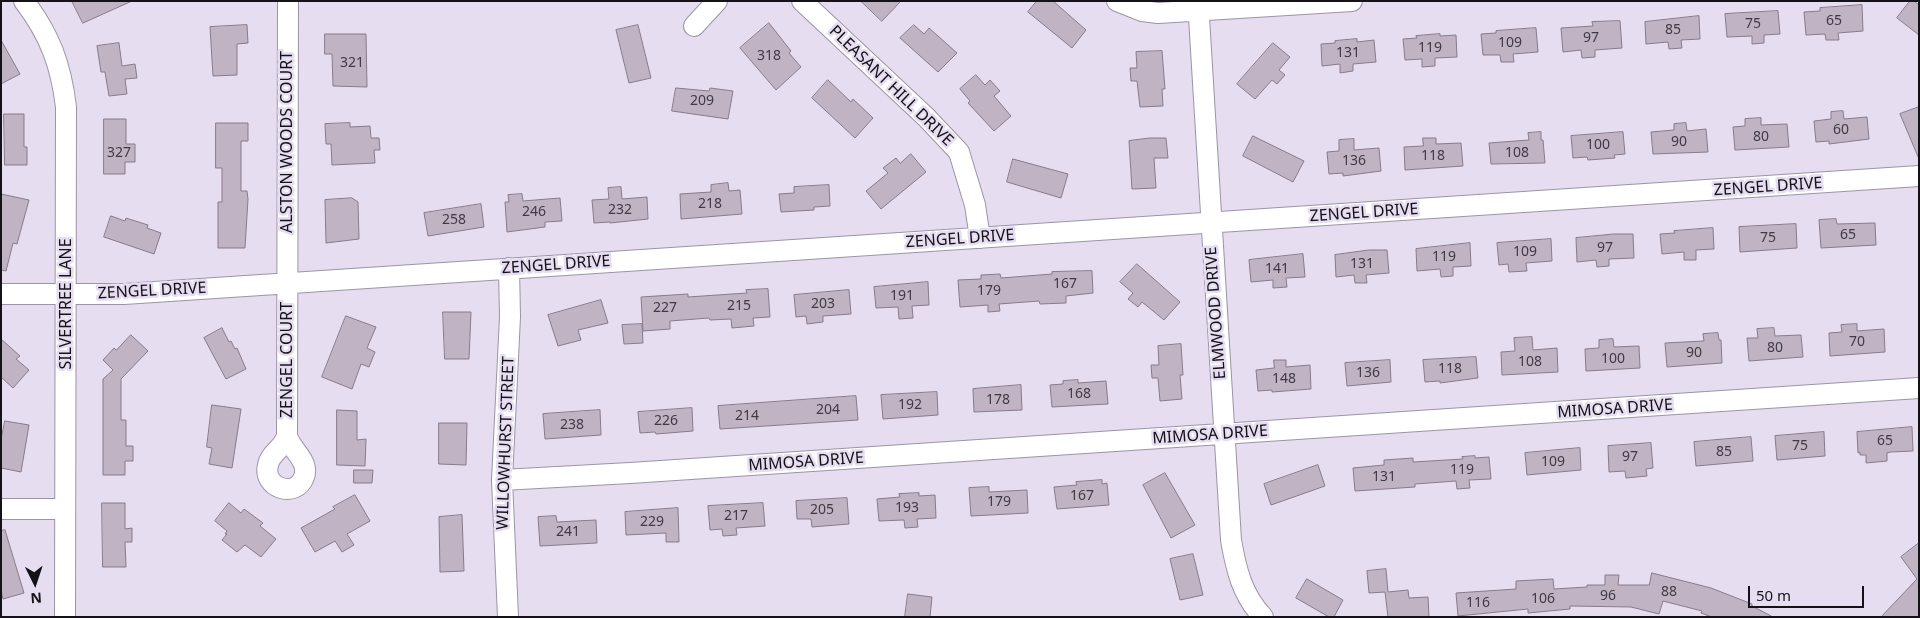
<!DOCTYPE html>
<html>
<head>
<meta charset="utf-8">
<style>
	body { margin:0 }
	#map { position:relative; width:1920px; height:618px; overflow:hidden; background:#e6ddf1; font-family:"Noto Sans",sans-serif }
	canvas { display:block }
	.frame { position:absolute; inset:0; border:2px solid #141118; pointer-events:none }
	.north { position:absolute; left:10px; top:558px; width:50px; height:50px; -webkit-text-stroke:4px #e6ddf1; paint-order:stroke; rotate:176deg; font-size:14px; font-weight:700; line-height:20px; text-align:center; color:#141118 }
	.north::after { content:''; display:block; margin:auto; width:18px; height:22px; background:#141118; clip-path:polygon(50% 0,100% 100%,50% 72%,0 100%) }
	.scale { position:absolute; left:1748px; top:586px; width:116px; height:22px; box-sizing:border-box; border:2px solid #141118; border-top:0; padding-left:6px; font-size:15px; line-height:18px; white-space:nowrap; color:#141118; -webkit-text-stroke:4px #e6ddf1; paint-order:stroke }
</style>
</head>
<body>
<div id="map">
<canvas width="1920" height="618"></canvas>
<div class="frame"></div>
<div class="north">N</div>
<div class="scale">50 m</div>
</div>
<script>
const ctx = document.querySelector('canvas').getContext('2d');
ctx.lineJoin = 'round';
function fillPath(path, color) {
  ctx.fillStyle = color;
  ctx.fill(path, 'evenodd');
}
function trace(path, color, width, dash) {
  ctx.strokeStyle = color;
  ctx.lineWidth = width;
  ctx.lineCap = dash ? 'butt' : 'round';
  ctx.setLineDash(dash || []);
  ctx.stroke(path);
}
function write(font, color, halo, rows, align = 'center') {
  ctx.font = font + ' "Noto Sans",sans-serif';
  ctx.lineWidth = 5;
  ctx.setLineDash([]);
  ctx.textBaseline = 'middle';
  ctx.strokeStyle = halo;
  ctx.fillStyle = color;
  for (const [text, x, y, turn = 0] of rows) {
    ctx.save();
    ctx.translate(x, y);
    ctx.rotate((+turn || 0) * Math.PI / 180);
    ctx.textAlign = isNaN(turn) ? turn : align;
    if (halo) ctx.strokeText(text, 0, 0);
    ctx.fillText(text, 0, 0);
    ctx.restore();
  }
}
const building = new Path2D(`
	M72,1h60l-49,22z
	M861,1h40l-19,20z
	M1037,1h16l33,29 -14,18 -44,-36z
	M1910,1h4l5,4v30l-22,-17z
	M1862,5l1,26 -25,2 1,7h-13l-1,-6 -19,1 -2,-23 16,-1v-3z
	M1778,11l2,23 -16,1v8l-12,1v-8l-25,1 -2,-23z
	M1699,16l1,23 -19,1 1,8 -13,1 -1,-7 -22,2 -1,-22z
	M1620,21l2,27 -27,2v7l-13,1 -1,-8 -18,2 -2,-24 32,-2 -1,-4z
	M769,23l22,28 -2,2 12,14 -25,23 -36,-42z
	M247,25l1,18 -11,1v31l-24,1 -3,-49z
	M638,25l13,53 -22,5 -13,-53z
	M914,25l10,9 5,-6 28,25 -19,19 -38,-34z
	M1536,28l2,24 -25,2 1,8h-13l-1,-7h-17l-2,-21 15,-1v-2z
	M325,34h41l1,53 -34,-1 -1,-32h-7z
	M1440,34v2l16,-1 1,22 -22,1v8l-13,1v-8l-17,1 -2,-21 14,-1 -1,-2z
	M1357,39v3l17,-2 2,22 -23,2v7l-13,2v-9l-18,2 -1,-22 14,-1v-2z
	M1,40l19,34 -19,10z
	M119,43l3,23 13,-2 2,14 -12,1 2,15 -18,2 -4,-24h-4l-4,-26z
	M1273,43l17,14 -11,13 6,5 -8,9 -5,-4 -17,19 -18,-15z
	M1162,51l3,38h-3l1,17 -23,1 -3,-26h-6l-1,-13h7l-1,-16z
	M976,75l9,10 5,-5 10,11 -6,5 17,20 -17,15 -26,-28 2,-2 -10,-12z
	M828,80l23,22 2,-3 20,19 -18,20 -43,-40z
	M676,88l33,3 1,-3 23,3 -5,28 -56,-8z
	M1919,107v52l-19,-45z
	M1843,111l1,8 23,-2 2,22 -40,5v-3l-13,1 -2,-21 17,-2v-7z
	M4,114h20v33h3v18h-22z
	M1761,118v7l26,-1 2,23 -54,3 -2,-23 12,-1v-7z
	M104,119h22v25h9v18h-10v12h-21z
	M216,123h32v18h-7v50h6l1,8 -3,49h-27v-46h4v-34h-6z
	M350,123v4l20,-1 1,12h8l1,12h-6l1,13 -43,2 -1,-21h-5l-1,-20z
	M1686,123l1,8 19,-2 2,23 -55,2 -2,-22 23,-2v-6z
	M1541,132v8h2l2,23 -54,1 -2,-21 40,-3 -1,-7z
	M1623,132l2,22 -11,1 1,3 -27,2 -1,-3 -14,1 -2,-22z
	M1253,136l51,25 -11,21 -50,-26z
	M1150,138h16l2,20h-14l2,30 -24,1 -3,-48z
	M1423,138h13v6l25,-1 2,23 -58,4 -1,-23 19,-1z
	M1354,139v11l25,-2 2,23 -38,5v-3l-14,1 -2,-22 12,-1v-11z
	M911,154l15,18 -45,37 -15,-18 22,-18 -5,-5 13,-10 4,5z
	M1013,159l55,15 -7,24 -54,-16z
	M728,183l1,8 11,-1 2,24 -61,5 -1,-25 31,-2v-7z
	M829,185l1,21 -16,1v3l-33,2 -2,-18 15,-1v-6z
	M621,187l1,12 25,-2 1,22 -38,4v-1l-16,1 -2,-23 17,-1 -1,-11z
	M1,194l28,6 -12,44 -4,-1 -7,28 -5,-1z
	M522,194l1,7 37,-3 2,23 -17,1v5l-38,5 -2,-30h4l-1,-7z
	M352,198l6,4 1,37 -33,4 -1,-43z
	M481,204l3,23 -56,9 -4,-23z
	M111,216l14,5 1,-3 22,7 -1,3 14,5 -7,21 -50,-17z
	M1836,219l1,5 38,-1 1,22 -55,3 -2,-28z
	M1796,224l1,24 -57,4 -1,-25z
	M1713,228l1,21 -18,1v10h-12v-8l-22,2 -2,-20 15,-1 -1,-2z
	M1614,234h19l1,24 -25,1v7l-12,1 -1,-7 -19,2 -1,-24z
	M1551,239l1,22 -26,2 1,8 -18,1 -1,-8 -9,1 -2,-22z
	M1470,243l1,23 -18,1v9l-12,1 -1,-8 -23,2 -1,-22z
	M1369,250h18l2,23 -23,2 1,8h-12l-1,-8 -18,2 -1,-22z
	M1303,254l2,23 -19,1 1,9 -14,1v-8l-22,2 -2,-22z
	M1137,264l43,38 -16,18 -22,-18 -4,5 -10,-8 5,-6 -13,-11z
	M1092,271l1,22 -27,3v7l-26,1 -1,-3 -40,3 1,7 -12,1v-7l-28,2 -2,-27 23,-1v-4l19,-1 1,4 51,-4v-2z
	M928,282l1,23 -17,1 1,12 -14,1 -1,-12 -22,1 -2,-21z
	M768,289l2,28 -17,1 1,8 -22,2 -1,-9 -21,1 -1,-2 -39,3v8l-27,2 -2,-34 47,-3v3l59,-4 -1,-3z
	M849,290l2,24 -28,2v6l-16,2 -1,-8 -10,1 -2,-22z
	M601,300l7,23 -30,7 3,10 -23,6 -10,-31z
	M443,312h28l-2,47h-24z
	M346,316l30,11 -9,21 8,4 -6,15 -8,-3 -9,25 -30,-12z
	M642,324l1,19 -19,1 -2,-19z
	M1857,324v7l27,-2 1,23 -55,4 -1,-23 13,-1 -1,-7z
	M222,328l7,14 2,-1 4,8 2,-1 9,21 -20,10 -22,-41z
	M1774,328l1,8 26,-1 2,22 -54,4 -2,-23h11l-1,-9z
	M1718,333l1,7h2l1,23 -55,4 -2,-24 39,-2 -1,-7z
	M131,335l17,16 -27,28v41h5v26h7v15h-8v14h-22v-96l10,-9 -10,-10 11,-12 2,2z
	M1532,337l1,13 24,-2 1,24 -56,3 -1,-23 14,-1 -1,-13z
	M1,339l19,17 -4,3 13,11 -16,18 -12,-11z
	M1613,339l1,8 25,-1 1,22 -54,3 -1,-22 14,-1v-8z
	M1181,344l2,31h-3l2,24 -22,2 -2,-23h-6l-1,-13h8l-1,-19z
	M1476,357l2,21 -38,5v-2l-15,1 -2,-22z
	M1274,360h12v7l24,-2 1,24 -39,3v-2l-14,1 -2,-21 18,-2z
	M1390,360l1,22 -44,4 -2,-23z
	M1078,380v3l28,-2 2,23 -56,3 -2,-22 13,-1v-3z
	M1021,385l1,25 -48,2 -1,-23z
	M937,392l1,23 -55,4 -2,-24z
	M856,396l2,24 -138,9 -2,-23z
	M212,405l29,4 -9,59 -23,-4 3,-16 -5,-1z
	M692,408l1,23 -37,3 -1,-2 -15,1 -2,-21z
	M337,410l20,1v29l9,-1 -1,27 -28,-1z
	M600,410l1,25 -56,4 -2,-25z
	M5,421l24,4 -8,47 -20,-4v-28z
	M439,423h28l-1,42 -27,-1z
	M1912,427l1,24 -22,1 -4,1v8l-21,2v-8h-6v-3l-2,1 -1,-21z
	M1824,432l1,24 -48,4 -2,-24z
	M1751,437l2,24 -57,5 -2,-24z
	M1651,443l2,25 -7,1 1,7 -21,2 -1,-7 -16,1 -1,-26z
	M1580,448l1,22 -54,5 -2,-22z
	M1475,456v2l14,-1 2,22 -22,1 1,8 -13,1 -1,-8 -41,3v3l-60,4 -2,-23 31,-3v-5l29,-2v4l50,-3 -1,-2z
	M1318,465l7,21 -54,19 -7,-21z
	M354,470h19l-1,13h-18z
	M1165,473l30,52 -24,13 -28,-53z
	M1102,480v4l5,-1 2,22 -52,4 -3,-22 23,-2 -1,-3z
	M989,487v5l38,-2 1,23 -57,3 -2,-28z
	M919,493v3l16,-1 1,23 -19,1 1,8 -13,1 -1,-8 -25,1 -2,-22 23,-2 -1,-3z
	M355,495l15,26 -23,13 7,11 -12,7 -7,-11 -20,11 -14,-24 34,-19 -2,-2z
	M847,498l2,26 -37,3 -1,-8h-14l-1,-18z
	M102,503h23v26l7,-1v14h-7l1,25h-23z
	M229,503l12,10 3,-4 19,14 -3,3 16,13 -15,18 -16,-12 -8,7 -15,-12 5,-6h-2l2,-3 -12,-10z
	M763,503l2,23 -29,2 1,7 -14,1 -1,-7 -12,1 -2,-24z
	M678,508l1,34h-13v-9l-40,2 -1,-23z
	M462,515l2,56 -24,1 -1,-55z
	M556,516l1,6 39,-2 1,23 -57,3 -2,-29z
	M5,530l19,63 -21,6 -2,-8v-60z
	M1919,543v74h-38l36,-38 -16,-22z
	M1193,554l10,41 -23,5 -10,-41z
	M1386,569l2,23 20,-2 1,8 19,-1 1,20h-41l-3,-25 -16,1 -2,-22z
	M1652,573l59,15 41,16v2l21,11h-61l-11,-4 1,-2 -39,-10 -4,13 -28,-7 -61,-1v3l-42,4v-4l-70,7 -2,-23 60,-4v-8l37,-2 1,10 33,-2v-2h18v-10h14l-1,10h31z
	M1307,579l36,21 -9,17h-5l-33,-19z
	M908,594l24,3 -2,20h-25z`);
const minor = new Path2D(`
	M24,1c26,34 37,64 42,106l-1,510
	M802,1l124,116 33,35 16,53 5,33
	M1117,1l25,10 16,2 194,-12
	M1198,1l33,539c5,29 11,55 32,77
	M694,26l23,-25
	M1,294h123l1795,-118
	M287,436l1,-435
	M287,436c4,14 23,25 17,41 -8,22 -42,11 -36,-12 2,-12 15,-16 19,-29z
	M502,480l128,-7 1289,-85
	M1,509h64
	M508,617l-6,-137 8,-163 -1,-49`);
const numberNames = [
	["65",1834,21],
	["75",1753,24],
	["85",1673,30],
	["97",1591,38],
	["109",1510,43],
	["119",1430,48],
	["131",1348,53],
	["318",769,56],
	["321",352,63],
	["209",702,101],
	["60",1841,130],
	["80",1761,137],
	["90",1679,142],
	["100",1598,145],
	["327",119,153],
	["108",1517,153],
	["118",1433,156],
	["136",1354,161],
	["218",710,204],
	["232",620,210],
	["246",534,212],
	["258",454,220],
	["65",1848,235],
	["75",1768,238],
	["97",1605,248],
	["109",1525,252],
	["119",1444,257],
	["131",1362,264],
	["141",1277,269],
	["167",1065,284],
	["179",989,291],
	["191",902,296],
	["203",823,304],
	["215",739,306],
	["227",665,308],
	["70",1857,342],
	["80",1775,348],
	["90",1694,353],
	["100",1613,359],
	["108",1530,362],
	["118",1450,369],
	["136",1368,373],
	["148",1284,379],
	["168",1079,394],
	["178",998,400],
	["192",910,405],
	["204",828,410],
	["214",747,416],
	["226",666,421],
	["238",572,425],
	["65",1885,441],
	["75",1800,446],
	["85",1724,452],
	["97",1630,457],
	["109",1553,462],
	["119",1462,470],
	["131",1384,477],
	["167",1082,496],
	["179",999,502],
	["193",907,508],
	["205",822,510],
	["217",736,516],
	["229",652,522],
	["241",568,532],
	["88",1669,592],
	["96",1608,596],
	["106",1543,599],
	["116",1478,603]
];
const streetNames = [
	["PLEASANT HILL DRIVE",891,86,44],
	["ALSTON WOODS COURT",287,142,-90],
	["ZENGEL DRIVE",1768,187,-4],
	["ZENGEL DRIVE",1364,213,-4],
	["ZENGEL DRIVE",960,239,-4],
	["ZENGEL DRIVE",556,265,-4],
	["ZENGEL DRIVE",152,291,-3],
	["SILVERTREE LANE",66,304,-90],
	["ELMWOOD DRIVE",1216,313,-94],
	["ZENGEL COURT",287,360,-90],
	["MIMOSA DRIVE",1615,409,-4],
	["MIMOSA DRIVE",1210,435,-4],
	["WILLOWHURST STREET",506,443,-88],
	["MIMOSA DRIVE",806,462,-4]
];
fillPath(building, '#c0b3c4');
trace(building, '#877b8a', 1);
trace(minor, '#9c94a6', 22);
trace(minor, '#fff', 20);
write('14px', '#3f3a43', null, numberNames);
write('16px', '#141118', '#e6ddf1', streetNames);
</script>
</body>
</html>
